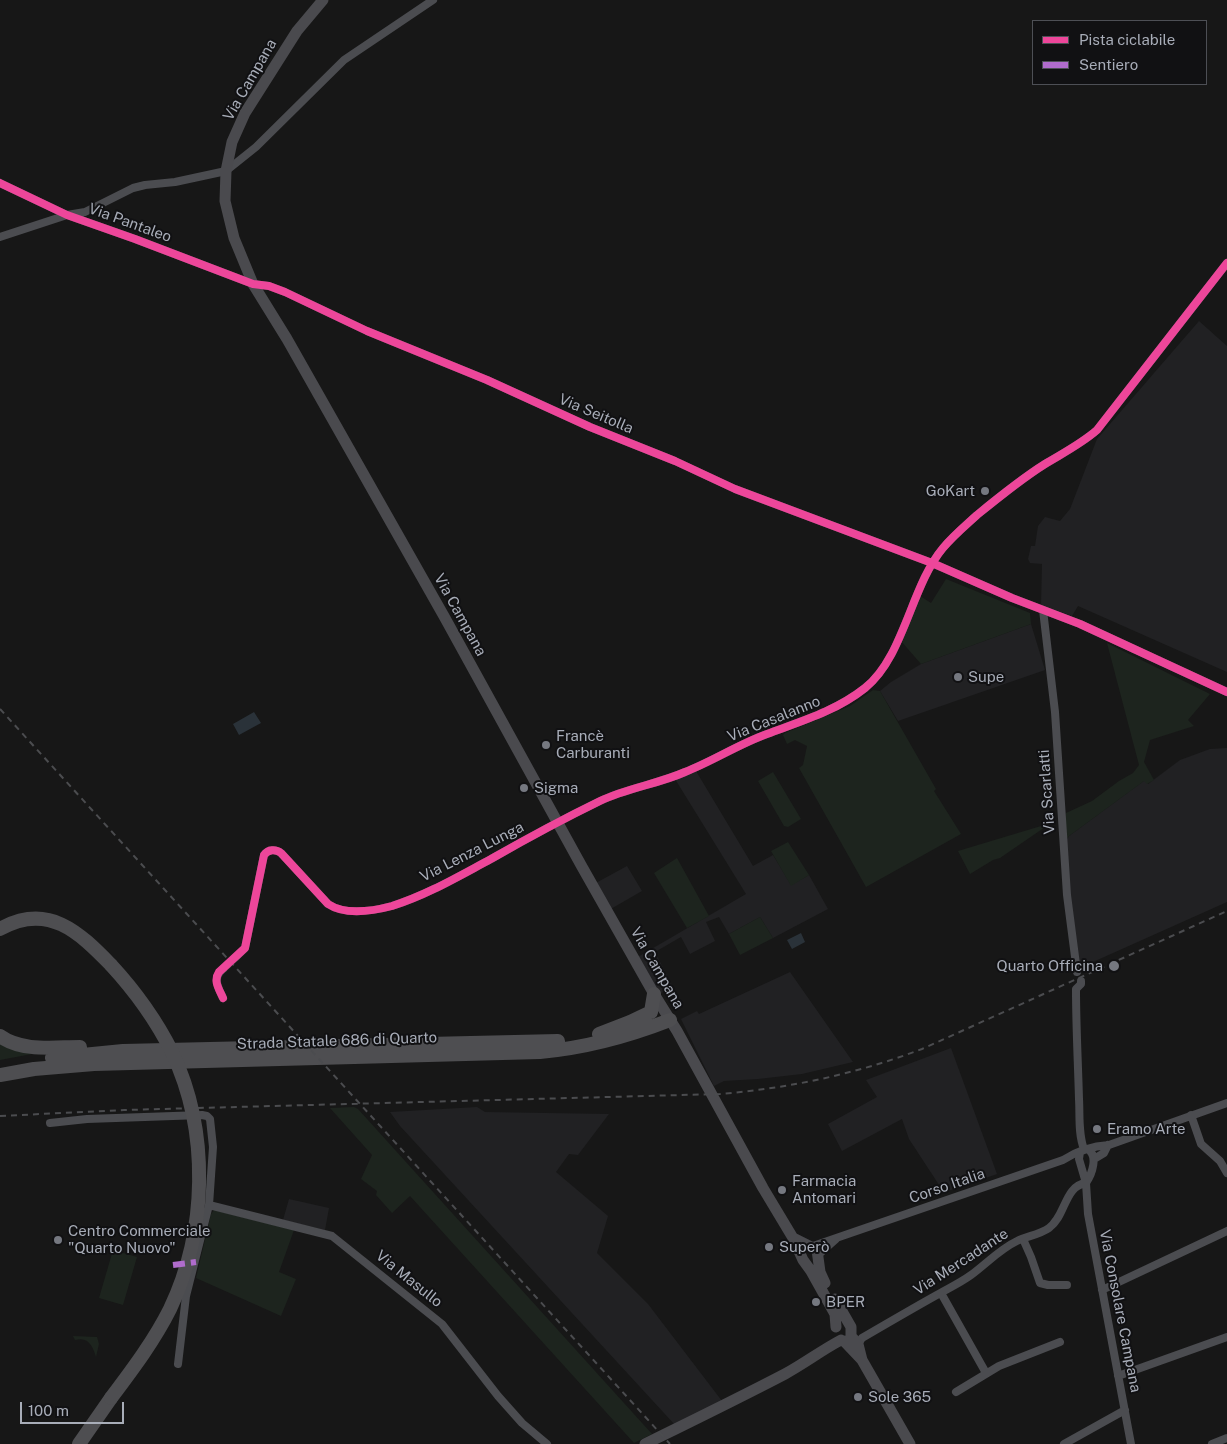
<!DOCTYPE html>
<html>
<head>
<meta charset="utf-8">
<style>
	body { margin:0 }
	#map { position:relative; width:1227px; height:1444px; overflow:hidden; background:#171717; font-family:"Public Sans",sans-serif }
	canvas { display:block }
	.legend { position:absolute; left:1032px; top:20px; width:175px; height:65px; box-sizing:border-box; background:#111113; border:1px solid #4d4f55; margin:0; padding:6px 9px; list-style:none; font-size:15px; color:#a8adb8 }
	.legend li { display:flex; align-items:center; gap:10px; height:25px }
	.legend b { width:25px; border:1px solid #4d4f55 }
	.scale { position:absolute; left:20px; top:1402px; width:104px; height:22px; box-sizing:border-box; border:2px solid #a8adb8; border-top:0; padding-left:6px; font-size:15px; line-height:18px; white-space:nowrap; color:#a8adb8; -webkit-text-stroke:4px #111113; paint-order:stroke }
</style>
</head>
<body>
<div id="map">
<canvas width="1227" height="1444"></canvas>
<ul class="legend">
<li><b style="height:6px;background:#ed469a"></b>Pista ciclabile</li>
<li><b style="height:6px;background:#b06ccc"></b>Sentiero</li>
</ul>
<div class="scale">100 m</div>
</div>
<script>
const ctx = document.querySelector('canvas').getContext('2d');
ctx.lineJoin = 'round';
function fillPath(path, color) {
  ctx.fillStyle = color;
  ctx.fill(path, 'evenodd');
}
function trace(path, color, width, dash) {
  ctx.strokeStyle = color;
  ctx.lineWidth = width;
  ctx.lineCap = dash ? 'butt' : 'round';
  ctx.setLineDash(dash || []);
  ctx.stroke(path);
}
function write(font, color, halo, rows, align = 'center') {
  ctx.font = font + ' "Public Sans",sans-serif';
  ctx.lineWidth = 4;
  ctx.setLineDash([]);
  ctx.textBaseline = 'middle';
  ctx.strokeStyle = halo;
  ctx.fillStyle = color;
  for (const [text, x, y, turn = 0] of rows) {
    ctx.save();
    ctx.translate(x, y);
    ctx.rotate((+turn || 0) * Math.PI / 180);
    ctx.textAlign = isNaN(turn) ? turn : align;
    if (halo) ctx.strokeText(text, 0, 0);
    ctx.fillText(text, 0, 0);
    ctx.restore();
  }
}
const built = new Path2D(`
	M1199,321l28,25v326l-149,-66 -6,10 -31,-11 1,-41 -12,-1 -2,-4 3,-13h4l3,-20 7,-9 15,4 10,-12 27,-70z
	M1031,624l14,46 -147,51 -18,-30 11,-9 30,-18z
	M1227,748v154l-143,64 1,5 -11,4 -6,-53 -2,-82 3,-4 76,-56 3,4 32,-24 30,-11z
	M696,771l57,95 20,-11 18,30 18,-10 19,34 -55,29 -13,-21 -31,17 -10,-17 -13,5 9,19 -25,13 -9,-17 -26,15 18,35 -16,8 -21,-37 110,-64 -71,-115z
	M627,866l15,25 -33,19 -15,-26z
	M790,972l63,90 -51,12 -44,5 -34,2 -10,5 -33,-67 16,-8 2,3z
	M951,1048l46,126 -49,17h-5l-34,-52 -7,-20 -60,32 -14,-27 49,-27 -11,-17z
	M477,1107l8,5 124,2 -31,41 -9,-1 -13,18 52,44 -11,37 51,51 74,97 -47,24 -275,-299 -10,-14z
	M289,1199l40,9 -4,22 -42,-10z`);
const green = new Path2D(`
	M946,579l84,34 1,11 -110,40 -20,-23 19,-45 11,7z
	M1107,643l103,51 -22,26 6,6 -44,14 -6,22 10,18 -7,4 -3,-3 -75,55 -3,4v-27l26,-12 27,-20 14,-8 6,-8z
	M873,690l7,1 56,98 -2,2 27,43 -95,53 -67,-119 4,-3 4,-19 -12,-6 -8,4 -4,-9 2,-2 65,-27z
	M773,772l28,47 -13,8 -4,-1 -26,-45z
	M1051,823l-51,35 -7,2 -23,14 -12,-23z
	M788,842l21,33 -18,11 -20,-35z
	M677,858l32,58 -22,12 -33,-55z
	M760,917l13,21 -33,17 -11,-21z
	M0,1040l32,14 -32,6z
	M354,1107l4,2 294,325 -18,9 -224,-247 -18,17 -16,-18 1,-4 -16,-12 11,-24 -42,-47z
	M214,1210l80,20 -15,42 17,7 -15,37 -85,-38 15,-64z
	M113,1250l24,7 -14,48 -24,-7z
	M73,1336l24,1 2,7 -3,13c-3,-10 -7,-21 -21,-17z`);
const water = new Path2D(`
	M254,712l7,11 -22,12 -6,-11z
	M801,933l4,9 -13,7 -5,-9z`);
const streetTunnel = new Path2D(`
	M223,969l13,-12`);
const street = new Path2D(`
	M0,183l67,32 68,24 118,45 16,2 16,6 82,39 120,49 103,47 85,34 60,28 197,74 80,35 68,26 147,68
	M0,237l67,-22 18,-3 48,-24 12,-3 30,-3 51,-11 30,-24 88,-87 89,-60
	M1043,610l12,102 12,183 10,77
	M236,957l9,-9 19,-93c4,-6 12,-6 17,-2l47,51c18,12 45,7 64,2 35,-11 67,-30 99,-47 35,-20 72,-40 109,-58 27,-13 58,-17 85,-29 28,-11 54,-28 82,-38 35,-13 69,-23 98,-46 39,-31 46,-102 78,-140 10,-12 22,-22 34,-33 22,-18 44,-36 68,-51 18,-11 36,-20 52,-34l130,-167
	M223,969c-11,9 -5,18 0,29
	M1081,981v3l-5,5c0,37 2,73 3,110 1,16 -1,35 5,50
	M1191,1115l10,29 19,17 7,12
	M50,1123l37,-4 115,-4 5,1 3,3 3,28 -4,58 -23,91 -8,68
	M1080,1152l-1,7 7,24 2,31 43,230
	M1094,1159l10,-6 4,-8
	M1086,1183c6,-9 13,-28 1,-34
	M209,1205l123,31 110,88 56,72 24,27 25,21
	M1023,1239l8,18 9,26 8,2h19
	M813,1246l250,-86c14,-9 30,-14 46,-15l118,-42
	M818,1255l18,-16
	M1102,1290l125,-59
	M941,1293l45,80
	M858,1344l4,-6c24,-14 48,-28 73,-42 12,-7 25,-13 36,-21 15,-11 29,-26 46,-34 10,-5 22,-6 32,-13 17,-12 15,-42 37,-45
	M1118,1376l109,-39
	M956,1392l43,-26 61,-24
	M1064,1444l61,-34
	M1212,1444l15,-6`);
const secondary = new Path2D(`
	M323,0l-26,31 -52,82 -13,29 -6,29 -1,30 9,37 19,46 34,55 158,279 136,247 73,129 23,37 86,157 30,50 10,22 8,11 24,43 1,13
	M793,1238l24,12 3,22 5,11
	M835,1299l16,28v9l7,8 4,16
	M844,1341l18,19 48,84
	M645,1444c47,-23 94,-46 140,-70 20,-11 37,-24 56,-34`);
const highway = new Path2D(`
	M0,929c48,-27 79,3 111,36
	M651,1012l3,-18
	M599,1034l31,-12 21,-10
	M0,1036c22,16 54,11 80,11
	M52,1058l71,-7 435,-10
	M0,1075l34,-6 60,-5 446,-12c45,-4 89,-16 130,-32
	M79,1444l32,-46`);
const rail = new Path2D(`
	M0,709l670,735
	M0,1116l124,-6 596,-16c70,-6 136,-20 202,-45l305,-138`);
const highwayBridge = new Path2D(`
	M111,965c24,26 45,55 61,87 38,80 35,179 -2,257 -16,32 -38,61 -59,89`);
const quiet = new Path2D(`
	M173,1265l23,-3`);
const cycleway = new Path2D(`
	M0,183l67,32 68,24 118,45 16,2 16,6 82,39 120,49 103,47 85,34 60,28 197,74 80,35 68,26 147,68
	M223,998c-4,-9 -10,-17 -4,-26l26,-24 19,-93c4,-6 12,-6 17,-2l47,51c18,12 45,7 64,2 35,-11 67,-30 99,-47 35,-20 72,-40 109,-58 27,-13 58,-17 85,-29 28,-11 54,-28 82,-38 35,-13 69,-23 98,-46 39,-31 46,-102 78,-140 10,-12 22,-22 34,-33 22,-18 44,-36 68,-51 18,-11 36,-20 52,-34l130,-167`);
const markers = [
	[985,491,5,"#757880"],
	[958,677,5,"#757880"],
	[546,745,5,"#757880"],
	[524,788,5,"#757880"],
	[1114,966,6,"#757880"],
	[1097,1129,5,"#757880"],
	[782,1190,5,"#757880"],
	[58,1240,5,"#757880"],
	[769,1247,5,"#757880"],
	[816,1302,5,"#757880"],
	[858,1397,5,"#757880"]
];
const streetNames = [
	["Via Campana",250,80,-60],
	["Via Pantaleo",130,223,20],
	["Via Seitolla",596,414,23],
	["Via Campana",460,615,61],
	["Via Casalanno",774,719,-22],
	["Via Scarlatti",1047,792,-94],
	["Via Lenza Lunga",472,852,-27],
	["Via Campana",657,968,60],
	["Strada Statale 686 di Quarto",337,1041,-2],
	["Corso Italia",947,1186,-19],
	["Via Mercadante",961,1262,-33],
	["Via Masullo",409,1279,39],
	["Via Consolare Campana",1120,1311,79]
];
const poiNames = [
	["GoKart",975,491,"right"],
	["Supe",968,677],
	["Francè",556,736],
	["Carburanti",556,753],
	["Sigma",534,788],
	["Quarto Officina",1103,966,"right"],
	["Eramo Arte",1107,1129],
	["Farmacia",792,1181],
	["Antomari",792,1198],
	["Centro Commerciale",68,1231],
	["\"Quarto Nuovo\"",68,1248],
	["Superò",779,1247],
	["BPER",826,1302],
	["Sole 365",868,1397]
];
fillPath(built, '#212123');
fillPath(green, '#1d241e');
fillPath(water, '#2a3239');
trace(streetTunnel, '#343537', 8, [8, 4]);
trace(street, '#4b4c50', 8);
trace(secondary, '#4a4a4e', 11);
trace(highway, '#4e4e51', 14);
trace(rail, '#4b4c4f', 2, [6, 5]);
trace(highwayBridge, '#4e4e51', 14);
trace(quiet, '#b06ccc', 6, [12, 6]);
trace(cycleway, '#ed469a', 8);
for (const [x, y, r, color] of markers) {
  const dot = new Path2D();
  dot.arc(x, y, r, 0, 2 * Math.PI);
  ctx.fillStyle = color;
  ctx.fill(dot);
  trace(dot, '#111113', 2);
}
write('15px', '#a8adb8', '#111113', streetNames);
write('15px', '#a8adb8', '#111113', poiNames, 'left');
</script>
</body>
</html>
